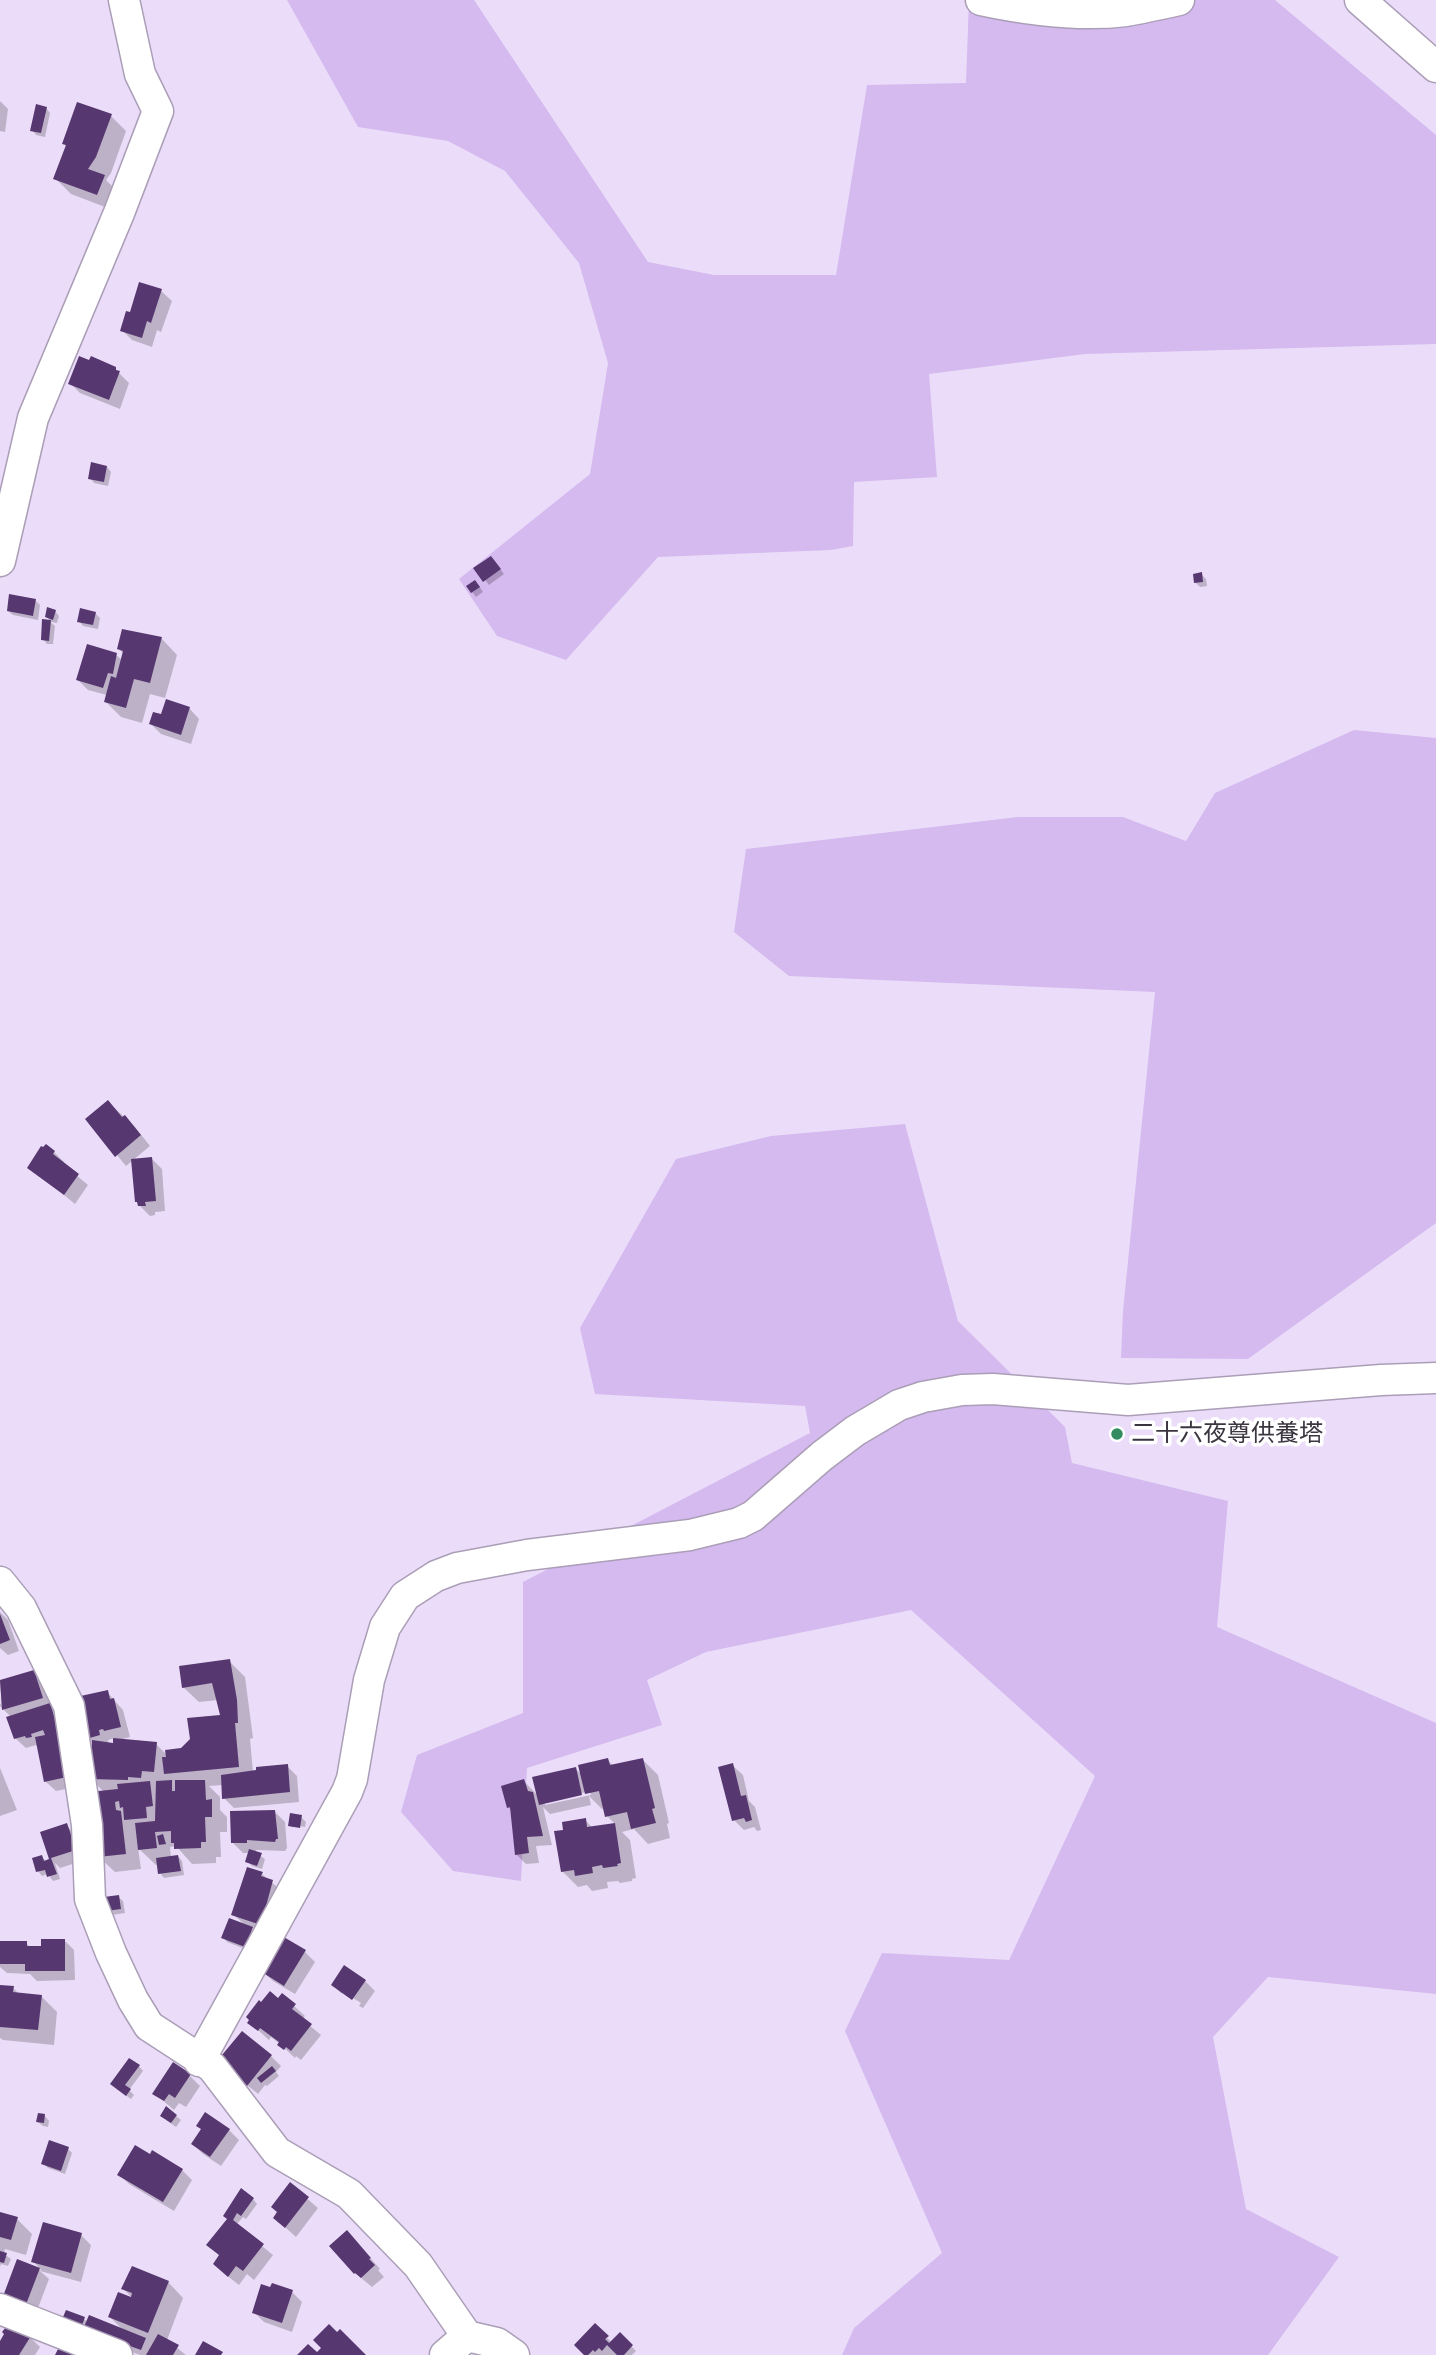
<!DOCTYPE html>
<html>
<head>
<meta charset="utf-8">
<style>
	body { margin:0 }
	canvas { display:block; background:#ebddf9 }
</style>
</head>
<body>
<canvas width="1436" height="2355"></canvas>
<script>
const ctx = document.querySelector('canvas').getContext('2d');
ctx.lineJoin = 'round';
function fillPath(path, color) {
  ctx.fillStyle = color;
  ctx.fill(path, 'evenodd');
}
function trace(path, color, width, dash) {
  ctx.strokeStyle = color;
  ctx.lineWidth = width;
  ctx.lineCap = dash ? 'butt' : 'round';
  ctx.setLineDash(dash || []);
  ctx.stroke(path);
}
function write(font, color, halo, rows, align = 'center') {
  ctx.font = font + ' Raleway,"Noto Sans JP",sans-serif';
  ctx.lineWidth = 7;
  ctx.setLineDash([]);
  ctx.textBaseline = 'middle';
  ctx.strokeStyle = halo;
  ctx.fillStyle = color;
  for (const [text, x, y, turn = 0] of rows) {
    ctx.save();
    ctx.translate(x, y);
    ctx.rotate((+turn || 0) * Math.PI / 180);
    ctx.textAlign = isNaN(turn) ? turn : align;
    if (halo) ctx.strokeText(text, 0, 0);
    ctx.fillText(text, 0, 0);
    ctx.restore();
  }
}
const green = new Path2D(`
	M287,0h187l174,262 66,13h122l31,-190 99,-2 3,-83h306l161,135v209l-351,10 -156,20 8,103 -83,5 -1,64 -22,4 -173,7 -92,103 -69,-24 -38,-57 131,-105 18,-111 -29,-100 -74,-92 -57,-30 -90,-14z
	M1354,730l82,8v485l-188,136 -127,-1 2,-47 32,-319 -366,-16 -55,-44 12,-83 272,-32h105l63,24 29,-48z
	M905,1124l53,197 107,106 7,36 156,38 -11,126 219,96v271l-168,-17 -55,60 33,172 93,48 -71,98h-426l12,-27 88,-75 -97,-222 37,-78 127,7 86,-184 -184,-166 -205,42 -59,28 15,45 -135,43 -6,113 -68,-10 -52,-59 16,-57 106,-42v-131l287,-149 -5,-27 -210,-12 -15,-66 96,-169 95,-23z`);
const shadow = new Path2D(`
	M0,101l8,8 -3,23 -5,-1z
	M46,108l4,5 -5,24 -9,-2 -4,-5z
	M111,116l15,15 -15,42 -5,7 13,13 -6,17 -42,-16 -16,-16 12,-31 -3,-3z
	M161,291l11,10 -11,31 -4,-2 -5,17 -20,-7 -10,-10 9,-16z
	M115,369l14,14 -9,26 -40,-16 -10,-10z
	M107,467l4,5 -3,14 -14,-3 -4,-5z
	M495,562l9,12 -15,11 -4,-5z
	M1201,574l5,5 1,7 -7,1 -4,-4z
	M479,586l4,6 -7,5 -4,-5z
	M36,601l4,4 -2,15 -25,-5 -5,-4z
	M55,611l4,5 -2,7 -6,-1 -4,-5z
	M95,613l5,5 -2,11 -15,-3 -4,-5z
	M50,622l5,4 -2,18h-6l-4,-5z
	M124,631l38,8 15,16 -12,43 -15,-4 -8,29 -21,-6 -15,-15 1,-7 -19,-5 -10,-10 38,-25 6,5 2,-6 -5,-5z
	M189,708l10,11 -8,25 -30,-10 -10,-10 11,-7z
	M108,1102l27,25 15,19 -24,20 -39,-47z
	M54,1152l10,10 -1,2 25,21 -13,19 -45,-37z
	M151,1158l11,11 3,42 -10,1v3l-5,1 -11,-11z
	M0,1612l8,8 11,31 -11,4 -8,-7z
	M229,1661l16,16 8,61 -3,1 3,33 34,-6 10,10 2,26 -65,6 -10,-10 -1,-13 -14,1 11,11v13l7,7v15h-7l1,25h-5v6l-24,1 -16,-18 -6,1 1,10 7,-1 4,5 2,14 -20,3 -4,-5 -1,-8h-3l-18,-17 3,21 -26,3 -16,-15 5,-65 -13,-13 3,-35 -6,-6 19,-46 16,18 7,27 -11,3 37,4 12,12 14,-6 40,-34 -4,-16 -19,2 -16,-15zM115,1738v6h-6l-1,-4z
	M34,1672l10,10 8,26 7,7 17,72 -20,4 -11,-10 -6,-32 -3,-4 -10,3 -11,-10 -4,-21 -11,-11v-3l2,3 -2,-24z
	M607,1760l7,6 29,-6 15,15 11,48 -2,1 3,14 -22,6 -14,-15 -12,3 8,8 6,38 -4,1v2l-12,2 -2,-2 -11,1 1,6 -16,3 -5,-6 -9,2 -16,-16 3,-40 20,-11 8,8 22,-4 -8,-8 -2,-8 -3,1 -13,-13 2,9 -41,9 -7,-7 9,38 -16,1 3,17 -13,1 -10,-10 -4,-43 -4,-4 16,-26 14,15 38,-27 7,7zM590,1791l1,4 -46,10v-3z
	M732,1765l11,10 6,26 6,6 6,23 -4,1 -3,-4 -10,3 -10,-10z
	M0,1768l17,42 -17,6z
	M275,1812l10,10 2,26 -2,3 -29,-1v3l9,6 -3,10 -10,-3 -5,-5 3,-8h-7l-10,-10z
	M301,1817l5,5 -1,5 -12,-2v3l-3,-3z
	M66,1825l10,10 9,25 -25,8 -5,-5 5,16 -7,2 -5,-7 -6,2 -4,-5 4,-14 5,5 5,-2 -2,-2z
	M262,1874l21,18 -12,42 -22,-8 7,7 -6,18 -23,-9 -4,-5 23,-11 -13,-12z
	M118,1897l5,4 2,12 -13,2 -4,-4z
	M64,1940l10,10 1,30 -38,1 -7,-7 -23,-1 -7,-6v-24h26l5,5 12,-1z
	M305,1952l10,10 -20,32 -22,-13 -11,-10z
	M365,1981l10,10 -12,17 -4,-2 2,-3 -19,-12v3l-9,-9z
	M0,1987l13,1 7,7 21,1 16,16 -3,33 -51,-5 -3,-2z
	M282,1995l23,21 -3,3 19,16 -20,25 -5,-4 -1,2 -15,-14 -9,-7 -2,3 -20,-18z
	M271,2056l10,10 -5,6 3,4 -12,10 -2,-1 -7,9 -28,-23z
	M139,2066l4,5 -14,19 5,5 -3,4 -14,-10z
	M190,2076l10,10 -14,21 -7,-4 -5,7 -20,-17z
	M45,2116l4,5 -1,6 -5,-1 -5,-4z
	M176,2116l5,4 -5,7 -10,-7z
	M229,2130l10,10 -18,26 -18,-12 -10,-10z
	M68,2149l4,4 -7,21 -17,-6 -5,-5z
	M182,2170l10,10 -18,31 -45,-27 -10,-10z
	M290,2184l28,24 -22,29 -21,-19z
	M253,2199l4,5 -11,15 -3,-2 -7,8 37,30 -19,25 -7,-6 -8,11 -14,-11 -4,-17 8,-38z
	M0,2214l17,5 15,15 -6,21 -21,-6 -1,5 7,5 -3,7 -7,-2 -1,3z
	M81,2235l10,10 -10,37 -41,-11 9,8 -14,37 -21,-8 4,-47 24,10 -9,-10z
	M357,2243l23,26 -2,1 6,7 -12,10 -17,-14 -24,-27z
	M168,2282l15,16 -16,42 19,15h-46l-73,-27 17,-9 4,3 36,9 -14,-14 24,-17 -11,-12z
	M292,2292l10,10 -10,30 -28,-10 -10,-10z
	M595,2325l17,18 8,-8 16,16 -4,4h-46z
	M30,2337l10,10 -5,8h-35v-12z`);
const building = new Path2D(`
	M77,102l35,12 -16,43 -8,12 17,6 -8,20 -44,-16 13,-34 -4,-1z
	M36,104l11,3 -6,26 -11,-2z
	M139,282l23,7 -11,34 -4,-2 -5,17 -22,-7 6,-20 4,1z
	M79,356l10,4 2,-4 25,11v3l4,1 -11,29 -41,-16z
	M91,462l16,4 -3,16 -16,-3z
	M491,556l10,13 -18,13 -10,-14z
	M1202,572l1,10 -9,1 -1,-9z
	M475,580l5,7 -9,6 -5,-7z
	M9,594l27,5 -3,17 -26,-5z
	M47,607l9,3 -3,10 -8,-3z
	M80,608l16,4 -3,13 -16,-3z
	M42,619l9,1 -2,21 -8,-1z
	M122,629l40,8 -12,46 -16,-4 -8,29 -22,-6 7,-26 5,2 7,-27 -6,-2z
	M87,644l30,9 -4,21 -5,-1 -5,15 -27,-8z
	M166,699l24,8 -9,28 -32,-11 4,-12 8,2z
	M108,1100l14,17 3,-2 16,20 -26,22 -30,-38z
	M46,1144l9,7 -2,3 26,20 -15,21 -37,-27 14,-22 2,1z
	M152,1157l4,44 -11,1 1,4h-8l-1,-4h-2l-4,-43z
	M0,1614l10,26 -10,4z
	M230,1659l7,41 1,23h-3l4,44 -75,7 -2,-17h4l-1,-7 16,-2 9,-9 -3,-21 33,-3 -8,-32 -30,5 -3,-22z
	M34,1670l9,28 -41,12 -2,-30z
	M108,1690l2,9 4,-1 7,29 -17,4 -1,-2 -4,1 1,5 -14,4 -10,-42z
	M50,1703l9,29 -2,1 10,44 -23,5 -9,-45 10,-2 -2,-5 -12,4 1,3 -6,1 -1,-2 -11,3 -8,-22z
	M113,1738l44,4 -3,30 -12,-1 -1,7 -13,-1v3l-39,-1 3,-39 21,3z
	M608,1758l2,7 33,-7 12,50 -3,1 4,14 -25,6 -4,-17 -22,5 -6,-26 -14,3 -7,-29z
	M733,1763l8,33 5,-1 6,25 -6,2 -2,-4 -12,3 -14,-54z
	M288,1764l2,28 -68,7 -1,-24 35,-5v-3z
	M576,1767l6,28 -43,10 -7,-28z
	M524,1779l4,12 5,1 10,44 -16,1 2,16 -14,2 -5,-48 -3,1 -6,-22z
	M172,1780v11h3v-11h30l1,20 6,-1v18h-7l1,25h-5v6l-27,1v-6h-3v-12l-16,1 2,16 -19,2 -3,-27 20,-2 1,-40z
	M150,1781l3,25 -7,1 1,11 -23,2 -1,-13 -3,1 -1,-7 -4,1 1,8 5,1 5,43 -28,3 -9,-65 29,-3 -1,-5z
	M275,1810l3,29h-2l-1,3 -28,-2v3h-16l-1,-32z
	M290,1813l12,2 -2,13 -12,-2z
	M586,1818l1,9 28,-4 6,40 -4,1 1,2 -15,2 -1,-3 -10,2 1,6 -18,3 -1,-6 -13,2 -7,-41 9,-1 -1,-8z
	M67,1823l9,27 -25,8 6,16 -10,3 -2,-7 -9,2 -4,-14 10,-3 2,6 5,-2 -9,-27z
	M163,1834l3,10 -7,1 -2,-9z
	M249,1849l13,4 -5,13 -12,-4z
	M178,1855l3,16 -23,3 -2,-16z
	M247,1867l16,5 -2,4 12,4 -12,45 -30,-10z
	M119,1895l2,14 -15,2 -2,-14z
	M229,1918l24,9 -8,20 -24,-9z
	M282,1936l24,14 -22,36 -24,-15z
	M41,1939h24v32h-40v-7h-25v-23h27v5h14z
	M344,1965l22,15 -14,20 -21,-15z
	M0,1985l14,1 -1,6 29,3 -4,35 -38,-3z
	M270,1991l8,7 4,-5 14,11 -4,5 20,15 -21,27 -5,-4 -2,3 -7,-5 2,-3 -19,-14 -2,3 -11,-8 2,-3 -3,-3 13,-17 2,2z
	M242,2031l30,24 -25,31 -30,-25z
	M129,2058l11,7 -15,20 6,4 -5,7 -16,-12z
	M173,2062l18,12 -16,24 -6,-4 -5,7 -12,-7z
	M272,2066l4,5 -15,12 -4,-5z
	M166,2106l11,9 -6,8 -11,-7z
	M205,2112l25,17 -20,28 -19,-13 10,-15 -5,-3z
	M38,2113l7,1 -1,9 -8,-1z
	M49,2140l20,7 -8,24 -20,-7z
	M135,2145l15,9 2,-4 31,19 -20,33 -46,-27z
	M290,2182l19,15 -24,31 -12,-10 4,-6 -6,-5z
	M241,2188l13,10 -13,18 -4,-3 -4,7 31,24 -21,27 -7,-5 -8,11 -15,-13 6,-9 -13,-10 21,-26 -4,-3z
	M0,2212l18,5 -7,23 -11,-3z
	M43,2222l39,11 -11,40 -40,-11z
	M347,2230l24,28 -2,1 6,6 -14,13 -6,-5 -1,1 -25,-28z
	M0,2251l7,2 -3,10 -4,-1z
	M17,2259l23,9 -15,39 -23,-8z
	M132,2266l37,15 -21,52 -40,-16 10,-25 13,5 1,-4 -11,-4z
	M272,2283l21,7 -11,33 -30,-10 9,-29 9,3z
	M66,2310l19,7 -5,14 -20,-7z
	M89,2315l57,23 -5,12 -58,-21z
	M9,2323l22,13 -12,19h-19v-14l4,-7 -2,-2z
	M595,2323l14,13 -4,3 4,4 11,-11 13,13 -9,10h-7l-10,-10 -5,6 -3,-3 -4,4 -2,-2 -5,5h-4l-10,-10z
	M329,2324l8,8 3,-3 26,26h-69l11,-11 9,8 4,-4 -8,-8z
	M158,2334l21,11 -6,10h-27z
	M203,2341l20,11 -2,3h-26z
	M60,2345l17,10h-22z`);
const minor = new Path2D(`
	M981,0c47,10 97,17 145,11 17,-3 35,-7 53,-11
	M1360,0l76,67
	M0,561l33,-143 86,-205 39,-102 -18,-37 -16,-74
	M0,1582l21,26 48,98 18,119 3,74 21,54 22,47 16,26 63,41 65,85 72,42 69,71 49,71 30,7 17,12
	M199,2061l148,-269 5,-13 17,-99 16,-53 20,-31 31,-20 21,-8 70,-13 163,-20 49,-12 14,-7 69,-60 33,-25 44,-26 24,-8 39,-7 31,-1 135,11 253,-20 55,-2
	M0,2309l117,46
	M445,2355l22,-19`);
const markers = [
	[1117,1434,7,"#358c61"]
];
const poiNames = [
	["二十六夜尊供養塔",1131,1434]
];
fillPath(green, '#d5baef');
fillPath(shadow, '#0003');
fillPath(building, '#56376f');
trace(minor, '#ab9eb7', 33);
trace(minor, '#fff', 30);
for (const [x, y, r, color] of markers) {
  const dot = new Path2D();
  dot.arc(x, y, r, 0, 2 * Math.PI);
  ctx.fillStyle = color;
  ctx.fill(dot);
  trace(dot, '#fff', 2.5);
}
write('24px', '#3b3540', '#fff', poiNames, 'left');
</script>
</body>
</html>
